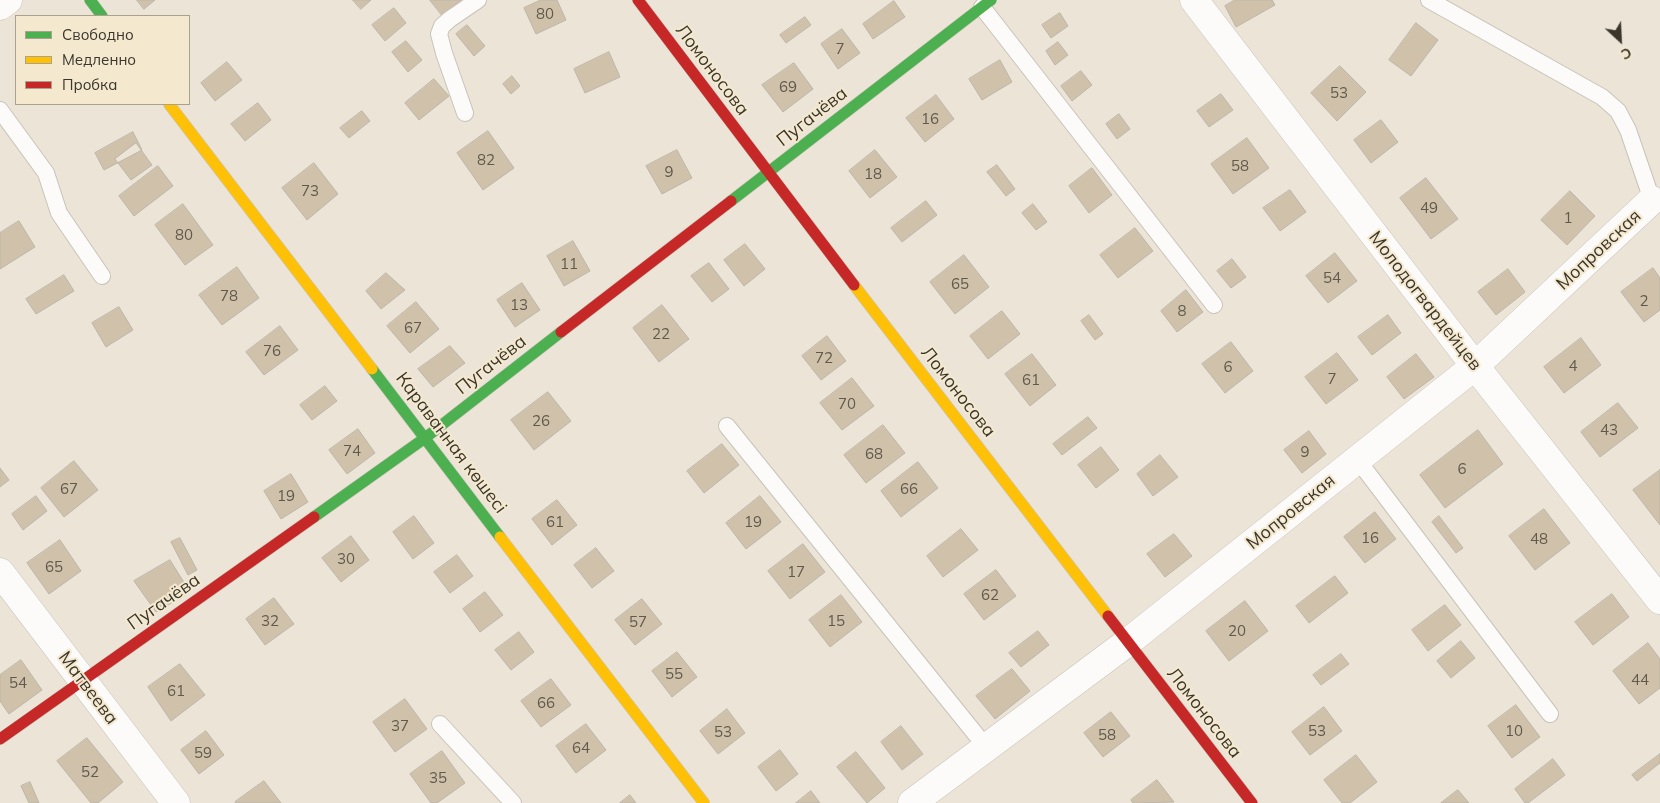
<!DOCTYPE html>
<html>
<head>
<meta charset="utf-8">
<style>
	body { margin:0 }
	#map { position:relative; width:1660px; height:803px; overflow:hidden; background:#ece5d7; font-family:Mulish,sans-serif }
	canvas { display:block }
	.legend { position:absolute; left:15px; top:15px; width:175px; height:90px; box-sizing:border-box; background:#f4e8cf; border:1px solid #aaa18e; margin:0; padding:6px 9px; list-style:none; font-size:15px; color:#3b362c }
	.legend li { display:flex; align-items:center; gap:10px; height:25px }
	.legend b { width:25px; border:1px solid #aaa18e }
	.north { position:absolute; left:1595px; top:15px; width:50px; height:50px; -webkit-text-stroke:4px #f4e8cf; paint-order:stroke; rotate:155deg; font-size:14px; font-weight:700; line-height:20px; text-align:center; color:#3b362c }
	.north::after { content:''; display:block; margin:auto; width:18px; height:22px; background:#3b362c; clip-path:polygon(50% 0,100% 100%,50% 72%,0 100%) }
</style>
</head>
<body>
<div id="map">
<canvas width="1660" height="803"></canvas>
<ul class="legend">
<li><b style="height:6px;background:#4caf50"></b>Свободно</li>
<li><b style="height:6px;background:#ffc107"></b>Медленно</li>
<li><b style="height:6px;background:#c62828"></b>Пробка</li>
</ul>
<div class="north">С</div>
</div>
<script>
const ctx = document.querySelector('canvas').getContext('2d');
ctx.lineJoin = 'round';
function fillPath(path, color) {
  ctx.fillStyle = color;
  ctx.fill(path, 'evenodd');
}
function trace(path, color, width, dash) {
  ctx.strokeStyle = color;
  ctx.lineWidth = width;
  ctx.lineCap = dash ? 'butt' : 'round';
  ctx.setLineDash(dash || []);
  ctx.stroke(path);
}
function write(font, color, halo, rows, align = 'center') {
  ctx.font = font + ' Mulish,sans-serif';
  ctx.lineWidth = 4;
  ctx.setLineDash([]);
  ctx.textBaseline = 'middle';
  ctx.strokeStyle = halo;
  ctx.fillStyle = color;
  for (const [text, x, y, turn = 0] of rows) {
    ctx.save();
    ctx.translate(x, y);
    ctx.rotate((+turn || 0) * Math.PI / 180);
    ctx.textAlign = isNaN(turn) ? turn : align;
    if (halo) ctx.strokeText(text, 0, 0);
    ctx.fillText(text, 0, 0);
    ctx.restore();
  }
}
const building = new Path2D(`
	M137,0h18l-11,9z
	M353,0h18l-10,9z
	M430,0h31l-19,15z
	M541,0h16l9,20 -30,14 -12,-26z
	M1235,0h37l3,5 -39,22 -11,-21z
	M894,1l11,16 -32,22 -10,-15z
	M394,8l12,15 -21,18 -13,-16z
	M1060,13l8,13 -17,12 -9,-13z
	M805,17l6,8 -25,18 -6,-8z
	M1416,23l22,17 -27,36 -22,-16z
	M467,25l18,21 -11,10 -18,-22z
	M842,29l18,24 -22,16 -17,-25z
	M406,41l16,19 -14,12 -16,-20z
	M1058,42l10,13 -13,10 -9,-14z
	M609,52l11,25 -35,16 -11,-24z
	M1000,60l12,22 -30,18 -13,-21z
	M227,62l15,18 -27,21 -14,-18z
	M794,63l19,26 -30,23 -21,-27z
	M1340,66l26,26 -29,29 -26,-28z
	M1081,71l11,14 -20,16 -11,-15z
	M512,76l8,10 -9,8 -8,-10z
	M434,79l15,17 -30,24 -14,-17z
	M1221,94l12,16 -24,17 -12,-16z
	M936,95l18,24 -29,23 -19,-24z
	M258,103l13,17 -26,21 -14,-17z
	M362,111l8,10 -21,17 -9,-10z
	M1119,114l11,15 -13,10 -11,-15z
	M1381,120l17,22 -27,21 -17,-23z
	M488,131l26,37 -31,22 -26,-37z
	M133,132l9,18 -38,20 -9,-17z
	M1247,138l22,30 -36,26 -22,-30z
	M136,143l16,22 -21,15 -16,-21z
	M677,150l15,28 -30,16 -16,-28z
	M875,150l22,27 -27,21 -21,-27z
	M314,163l24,31 -31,26 -25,-32z
	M997,165l18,24 -9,7 -19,-24z
	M158,166l15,20 -39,30 -15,-20z
	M1092,168l20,27 -23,18 -20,-27z
	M1426,178l32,41 -27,20 -31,-41z
	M1290,190l16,22 -26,19 -17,-23z
	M1570,191l25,25 -28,29 -26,-25z
	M926,201l11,14 -35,27 -11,-14z
	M183,204l30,41 -28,20 -30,-40z
	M1033,204l14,18 -11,8 -14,-17z
	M19,221l16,26 -35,22v-36z
	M1135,228l18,23 -35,27 -18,-23z
	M573,241l17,30 -26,15 -17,-30z
	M745,244l20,25 -21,17 -20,-26z
	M1335,253l22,28 -29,22 -22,-27z
	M964,255l25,32 -34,27 -25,-32z
	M1232,259l14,18 -15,11 -14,-17z
	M709,263l20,26 -17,13 -21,-26z
	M237,267l22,31 -37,27 -23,-30z
	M1653,268l7,10v32l-16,12 -23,-30z
	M1508,269l17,23 -29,23 -18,-23z
	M386,273l19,17 -24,19 -15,-18z
	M64,275l10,16 -38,23 -10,-15z
	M522,283l18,27 -25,17 -18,-27z
	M1186,290l17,22 -26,20 -16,-21z
	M416,302l23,27 -29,24 -23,-27z
	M662,305l27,34 -30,23 -26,-34z
	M119,307l14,23 -27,17 -14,-24z
	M1002,311l18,23 -32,25 -18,-23z
	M1089,315l14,19 -8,6 -14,-19z
	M1388,315l13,18 -29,22 -14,-18z
	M280,326l18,24 -34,25 -18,-23z
	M827,336l19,25 -25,19 -19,-24z
	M1581,338l20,27 -37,28 -20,-26z
	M1231,342l22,29 -28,22 -23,-29z
	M450,346l15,17 -32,24 -15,-18z
	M1337,353l21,27 -32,24 -21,-27z
	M1032,354l24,31 -26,21 -25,-32z
	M1416,354l18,23 -30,22 -17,-22z
	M852,378l22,28 -32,24 -22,-27z
	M325,386l12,15 -25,19 -12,-15z
	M548,392l23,29 -37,29 -23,-30z
	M1618,403l20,25 -38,29 -19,-25z
	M1088,417l9,11 -35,27 -9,-11z
	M883,425l22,28 -39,30 -22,-28z
	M358,429l17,24 -28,21 -18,-24z
	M1478,430l25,34 -58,44 -25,-33z
	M1309,431l17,23 -24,19 -18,-23z
	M722,444l17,21 -35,28 -17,-22z
	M1101,447l18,23 -23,18 -18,-23z
	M1160,455l18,22 -25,19 -16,-22z
	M74,461l24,29 -34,27 -23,-29z
	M918,462l20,26 -37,29 -20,-26z
	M0,468l9,12 -9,7z
	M1660,470v55l-27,-35z
	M291,474l17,28 -27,17 -17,-28z
	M36,496l11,15 -24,19 -11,-16z
	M760,496l21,26 -35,27 -20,-26z
	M557,500l20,25 -25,20 -20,-26z
	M1544,509l26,34 -35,27 -26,-34z
	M1375,512l21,27 -31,24 -21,-26z
	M414,516l20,27 -21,16 -20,-27z
	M1439,516l24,32 -7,5 -24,-31z
	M961,529l17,21 -35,27 -16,-21z
	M1174,534l18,22 -27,21 -18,-23z
	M351,536l18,24 -28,22 -19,-24z
	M180,538l17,32 -9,5 -17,-33z
	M60,540l21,31 -32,23 -22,-31z
	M803,544l22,28 -35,27 -22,-28z
	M596,548l18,23 -22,17 -18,-23z
	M457,555l16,21 -23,17 -16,-21z
	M170,560l20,32 -34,20 -22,-31z
	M996,570l20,26 -32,24 -20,-26z
	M1335,576l13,17 -39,30 -13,-17z
	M485,592l18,23 -23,17 -17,-23z
	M1612,594l17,23 -36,28 -18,-23z
	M841,595l21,27 -32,25 -21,-27z
	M274,598l20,26 -29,21 -19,-26z
	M642,599l20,25 -27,21 -20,-25z
	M1245,601l23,30 -39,30 -23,-30z
	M1445,605l16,20 -33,26 -16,-21z
	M1038,631l11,14 -28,22 -12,-14z
	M519,632l15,20 -23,18 -16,-20z
	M1461,641l14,17 -24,20 -14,-17z
	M1648,643l12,16v29l-21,16 -26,-33z
	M677,652l20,25 -25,20 -20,-26z
	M1341,654l8,10 -28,21 -8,-10z
	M21,660l21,30 -33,24 -9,-13v-26z
	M180,664l25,31 -34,26 -23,-34z
	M1012,669l18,22 -35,28 -19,-23z
	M551,679l20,26 -30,22 -20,-26z
	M405,699l22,30 -32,23 -22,-30z
	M1516,705l24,32 -28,21 -24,-32z
	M1324,707l18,24 -32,24 -18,-23z
	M727,709l18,24 -27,21 -18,-23z
	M1111,712l19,24 -27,21 -19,-24z
	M586,724l20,26 -30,23 -20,-27z
	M901,726l22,28 -21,16 -21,-28z
	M206,731l18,24 -25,19 -18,-24z
	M87,738l36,44 -25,21h-7l-34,-42z
	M780,750l18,24 -22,17 -18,-24z
	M442,751l23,32 -28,20h-6l-21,-29z
	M856,752l29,36 -18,15 -30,-36z
	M1660,754v9l-23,18 -5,-6z
	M1356,755l21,27 -27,21h-8l-18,-23z
	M1553,759l12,16 -37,28h-3l-10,-14z
	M1157,780l17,22 -41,1 -2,-3z
	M264,781l17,22h-45l-1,-1z
	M30,782l9,21h-10l-8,-17z
	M1458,790l11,13h-28z
	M811,791l9,12h-24z
	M630,795l6,8h-16z`);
const lane = new Path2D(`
	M1429,0l173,97 16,14 10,19 24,70 6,4
	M982,7l232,298
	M0,110l46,63 13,40 43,63
	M465,113l-21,-60 -5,-19 3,-8 8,-7 28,-19
	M727,426l259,321
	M1357,459l193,255
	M440,724l73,79`);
const street = new Path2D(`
	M1194,0l281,366 185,234
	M0,6l8,-6
	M0,572l176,231
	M912,803l216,-161 347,-276 177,-166`);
const fast = new Path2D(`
	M90,0l12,16
	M731,201l260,-201
	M372,369l128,168
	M314,517l111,-79 136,-106`);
const slow = new Path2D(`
	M169,104l203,265
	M854,285l254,331
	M500,537l204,266`);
const jam = new Path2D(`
	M638,0l216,285
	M561,332l170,-131
	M1108,616l144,187
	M0,739l314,-222`);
const numberNames = [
	["80",545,14],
	["7",840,49],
	["69",788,87],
	["53",1339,93],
	["16",930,119],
	["82",486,160],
	["58",1240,166],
	["9",669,172],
	["18",873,174],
	["73",310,191],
	["49",1429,208],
	["1",1568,218],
	["80",184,235],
	["11",569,264],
	["54",1332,278],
	["65",960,284],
	["78",229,296],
	["2",1644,301],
	["13",519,305],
	["8",1182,311],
	["67",413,328],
	["22",661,334],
	["76",272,351],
	["72",824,358],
	["4",1573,366],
	["6",1228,367],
	["7",1332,379],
	["61",1031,380],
	["70",847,404],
	["26",541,421],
	["43",1609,430],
	["74",352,451],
	["9",1305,452],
	["68",874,454],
	["6",1462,469],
	["67",69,489],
	["66",909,489],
	["19",286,496],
	["61",555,522],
	["19",753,522],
	["16",1370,538],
	["48",1539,539],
	["30",346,559],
	["65",54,567],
	["17",796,572],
	["62",990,595],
	["32",270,621],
	["15",836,621],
	["57",638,622],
	["20",1237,631],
	["55",674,674],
	["44",1640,680],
	["54",18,683],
	["61",176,691],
	["66",546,703],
	["37",400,726],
	["53",1317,731],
	["10",1514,731],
	["53",723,732],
	["58",1107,735],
	["64",581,748],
	["59",203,753],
	["52",90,772],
	["35",438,778]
];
const streetNames = [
	["Ломоносова",712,70,53],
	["Пугачёва",812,117,-38],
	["Мопровская",1599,250,-43],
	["Молодогвардейцев",1425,301,52],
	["Пугачёва",491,365,-38],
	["Ломоносова",958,392,52],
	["Караванная көшесі",451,443,53],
	["Мопровская",1291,512,-39],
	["Пугачёва",164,602,-35],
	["Матвеева",88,688,53],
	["Ломоносова",1204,713,52]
];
fillPath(building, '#d0c2aa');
trace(building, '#bcb5aa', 1);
trace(lane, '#c8c3b8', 18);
trace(street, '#c8c3b8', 29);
trace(fast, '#c8c3b8', 12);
trace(slow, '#c8c3b8', 12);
trace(jam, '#c8c3b8', 12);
trace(lane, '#fcfbf9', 16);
trace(street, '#fcfbf9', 28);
trace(fast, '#4caf50', 11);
trace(slow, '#ffc107', 11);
trace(jam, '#c62828', 11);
write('15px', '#60594c', null, numberNames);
write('18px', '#3b362c', '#f4e8cf', streetNames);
</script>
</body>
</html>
